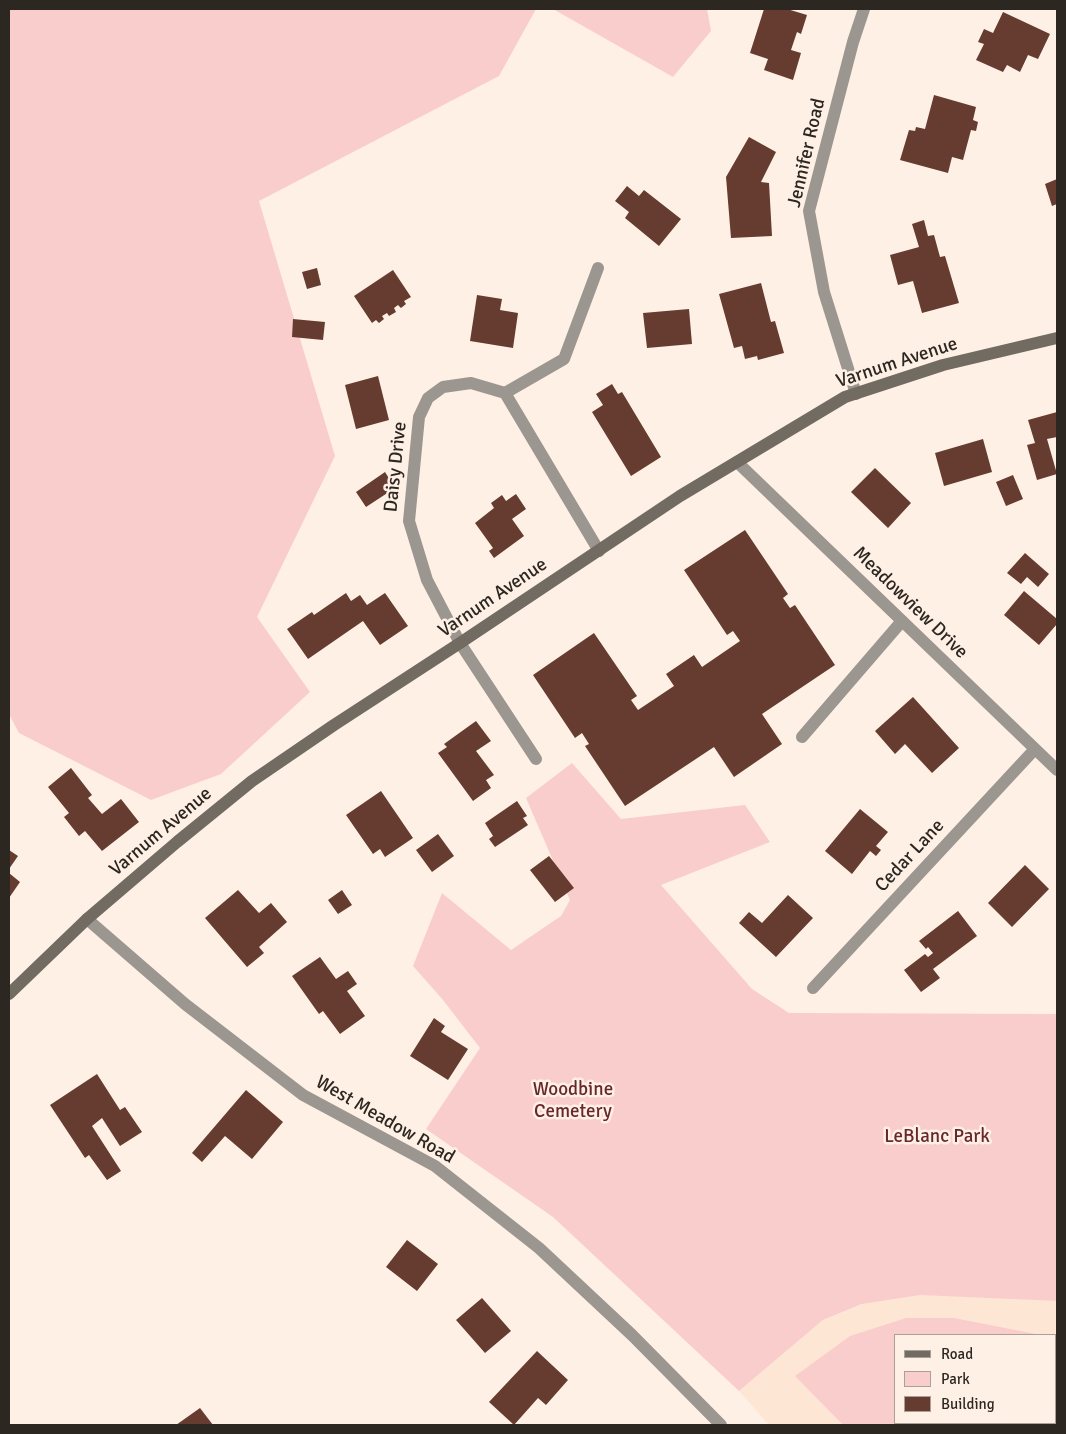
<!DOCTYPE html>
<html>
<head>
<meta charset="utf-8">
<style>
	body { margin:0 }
	#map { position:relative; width:1066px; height:1434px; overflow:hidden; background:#fef0e5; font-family:Signika,sans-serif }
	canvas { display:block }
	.frame { position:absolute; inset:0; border:10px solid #2d2722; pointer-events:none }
	.legend { position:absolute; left:894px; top:1334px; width:162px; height:90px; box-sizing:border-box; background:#fef0e5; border:1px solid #aaa097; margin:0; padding:6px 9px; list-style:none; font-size:15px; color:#2d2722 }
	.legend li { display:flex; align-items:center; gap:10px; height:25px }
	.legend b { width:25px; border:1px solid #aaa097 }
</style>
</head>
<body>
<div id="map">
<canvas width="1066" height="1434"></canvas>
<div class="frame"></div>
<ul class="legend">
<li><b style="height:6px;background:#726b61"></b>Road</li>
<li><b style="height:14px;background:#facdcd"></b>Park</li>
<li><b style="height:14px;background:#653c2f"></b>Building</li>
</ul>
</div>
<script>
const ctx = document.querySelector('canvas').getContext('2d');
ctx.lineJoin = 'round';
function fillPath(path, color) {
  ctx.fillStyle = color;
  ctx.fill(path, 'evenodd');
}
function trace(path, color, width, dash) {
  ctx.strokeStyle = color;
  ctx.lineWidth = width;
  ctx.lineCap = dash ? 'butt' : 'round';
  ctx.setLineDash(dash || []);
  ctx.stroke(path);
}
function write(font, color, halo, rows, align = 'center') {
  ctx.font = font + ' Signika,sans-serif';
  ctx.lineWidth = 5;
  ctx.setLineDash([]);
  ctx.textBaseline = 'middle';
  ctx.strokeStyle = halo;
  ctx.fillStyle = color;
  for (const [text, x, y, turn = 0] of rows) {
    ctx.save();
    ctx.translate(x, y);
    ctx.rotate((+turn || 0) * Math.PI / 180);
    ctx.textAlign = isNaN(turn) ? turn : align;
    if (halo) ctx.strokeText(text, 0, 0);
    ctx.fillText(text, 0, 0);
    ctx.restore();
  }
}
const built = new Path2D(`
	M984,1257l73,6v162h-288l-30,-34 84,-71zM895,1335h160v88h-160z`);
const green = new Path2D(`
	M9,9h527l-37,67 -240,125 76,255 -78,161 53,75 -89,82 -70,26 -132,-67 -10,-19z
	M553,9h154l4,22 -38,46z
	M572,763l49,56 124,-14 25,37 -109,43 91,104 37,24 268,1v287l-137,-6 -58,9 -39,16 -84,71 -186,-174 -127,-88 54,-81 -37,-48 -30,-34 29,-73 69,57 50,-34 9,-16 -44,-102z
	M906,1318h48l87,17h-146v88h160v-81l2,1v82h-214l-48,-49 55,-40z`);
const building = new Path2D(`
	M764,9h23l20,6 -6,19 -4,-2 -6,18 10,3 -8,27 -29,-10 4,-11 -18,-6z
	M1003,12l47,22 -12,25 -10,-4 -8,17 -13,-7 -4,7 -27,-12 8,-16 -6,-2 6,-13 9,4z
	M934,95l42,12 -3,13 5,2 -2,9 -5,-1 -8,30 -11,-3 -4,16 -48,-13 9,-30 6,1 1,-4 9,2z
	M749,137l27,15 -15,30 8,1 3,53 -41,2 -5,-61z
	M1057,179v25l-5,2 -7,-22z
	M627,186l12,10 5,-6 37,29 -22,27 -34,-28 4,-6 -14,-11z
	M924,220l4,16 6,-1 6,22 5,-1 14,47 -37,10 -9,-32 -15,4 -8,-30 29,-8 -7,-23z
	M317,268l4,17 -14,4 -5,-17z
	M393,270l18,27 -7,4 2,3 -5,4 -3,-3 -4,3 2,4 -7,4 -2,-3 -5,3 2,3 -5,4 -3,-3 -4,3 -18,-27z
	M761,283l10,39 4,-1 9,32 -26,7 -1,-4 -12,3 -3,-13 -8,2 -15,-54z
	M477,295l25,4 -2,11 18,3 -5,35 -43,-7z
	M689,309l3,35 -45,4 -4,-35z
	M293,319l32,3 -2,18 -31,-3z
	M378,376l11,44 -33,9 -11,-44z
	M612,384l6,10 4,-2 39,65 -30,19 -39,-64 11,-7 -7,-11z
	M1057,412v25l-10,2 10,35 -20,6 -10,-35 8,-2 -7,-23z
	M983,439l9,33 -48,14 -9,-33z
	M875,468l36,35 -23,25 -37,-36z
	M385,472l10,16 -29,19 -10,-15z
	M1013,475l10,24 -17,7 -10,-24z
	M516,494l10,15 -14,10 12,17 -30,22 -5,-7 4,-3 -18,-25 19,-15 -3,-5 11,-8 4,6z
	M745,530l43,64 -5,4 7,10 5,-3 40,60 -73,49 20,30 -48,33 -20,-30 -89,59 -40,-60 4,-2 -7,-11 -7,5 -42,-63 61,-42 43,63 -6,4 7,10 36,-24 -8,-12 28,-19 8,12 38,-26 -7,-10 -6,4 -43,-65z
	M1025,553l24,21 -11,13 -11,-10 -6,7 -14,-11z
	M1024,591l33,28v5l-18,21 -35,-30z
	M346,593l5,8 9,-6 7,10 18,-12 23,33 -28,19 -17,-24 -55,38 -21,-30 25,-17 2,3z
	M913,697l46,51 -27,25 -27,-29 -10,10 -20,-23z
	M476,721l15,20 -15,10 18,24 -8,5 5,8 -18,13 -35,-48 9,-6 -3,-3z
	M71,768l21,27 -4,3 14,16 19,-15 18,23 -37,29 -17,-20 -6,5 -15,-19 5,-4 -21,-26z
	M381,791l32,47 -28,19 -5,-8 -7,5 -27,-39z
	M517,801l10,15 -4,2 5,7 -33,22 -6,-8 4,-3 -8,-13z
	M860,809l28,23 -12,14 5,4 -5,6 -6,-5 -18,23 -27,-23z
	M438,834l16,22 -22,16 -16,-22z
	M9,850l9,6 -9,13z
	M549,856l25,32 -19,14 -25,-32z
	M1025,865l24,24 -37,38 -24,-24z
	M9,873l11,9 -11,16z
	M238,890l21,23 12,-10 16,19 -28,25 5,6 -17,14 -42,-49z
	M342,890l10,15 -14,9 -10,-14z
	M788,895l25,23 -37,39 -37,-34 10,-11 13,11z
	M958,911l19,25 -44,33 7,9 -19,14 -17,-22 21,-16 3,3 5,-4 -5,-6 -2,2 -7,-8z
	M320,957l16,22 12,-8 9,13 -10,7 18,25 -25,18 -17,-23 -4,3 -27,-38z
	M434,1018l11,8 -4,6 27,17 -20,31 -38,-24z
	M97,1074l23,36 5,-3 17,25 -22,14 -18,-28 -10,8 29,45 -14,9 -18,-25 -4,3 -35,-53z
	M246,1090l37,32 -31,37 -27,-23 -23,26 -10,-9z
	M407,1240l31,24 -21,27 -31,-24z
	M482,1298l29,33 -26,22 -29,-33z
	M537,1351l31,29 -22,25 -8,-7 -24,27 -25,-23z
	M200,1408l13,17h-37z`);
const service = new Path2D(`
	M460,643l76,116
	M802,737l100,-116`);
const minor = new Path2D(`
	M505,393l59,-34 34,-91
	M856,394l-32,-102 -15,-81 44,-169 11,-33
	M737,462l320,308
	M460,643l-33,-63 -18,-59 10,-104 9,-19 15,-11 28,-4 34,10 94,158
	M813,988l222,-239`);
const tertiary = new Path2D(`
	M87,919l98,85 118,91 132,71 104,82 93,87 89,90`);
const secondary = new Path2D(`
	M9,994l78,-75 90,-77 75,-61 82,-56 126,-82 220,-147 165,-99 98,-32 114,-27`);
const streetNames = [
	["Jennifer Road",807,153,-77],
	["Varnum Avenue",897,363,-18],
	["Daisy Drive",396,467,-84],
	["Varnum Avenue",493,598,-34],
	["Meadowview Drive",910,603,44],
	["Varnum Avenue",161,832,-40],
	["Cedar Lane",910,856,-47],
	["West Meadow Road",385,1120,30]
];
const parkNames = [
	["Woodbine",573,1090],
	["Cemetery",573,1112],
	["LeBlanc Park",937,1137]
];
fillPath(built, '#fee6d4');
fillPath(green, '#facdcd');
fillPath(building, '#653c2f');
trace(service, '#9b968f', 12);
trace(minor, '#9b968f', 12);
trace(tertiary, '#9b968f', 12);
trace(secondary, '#726b61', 12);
write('19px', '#2d2722', '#fef0e5', streetNames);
write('19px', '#68272c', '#fef0e5', parkNames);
</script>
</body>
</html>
